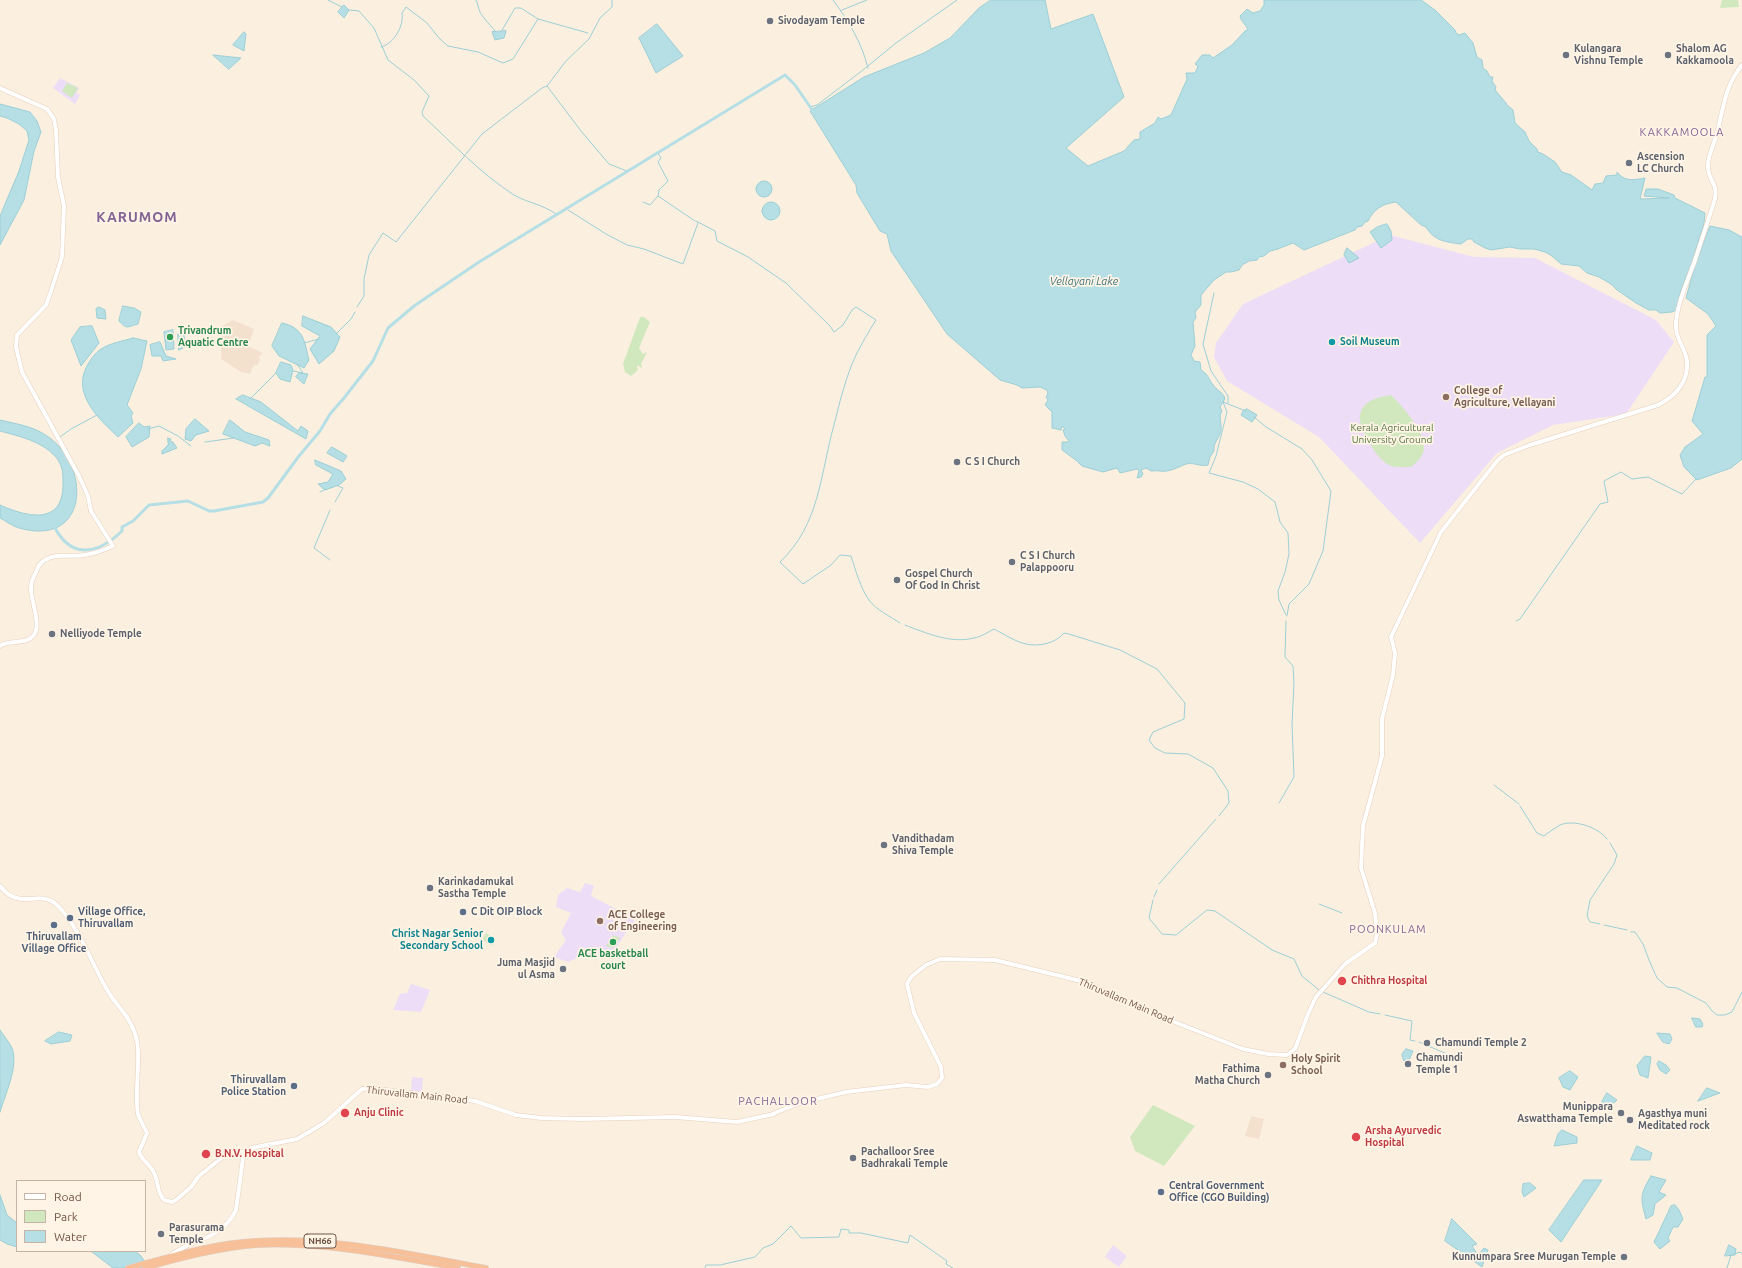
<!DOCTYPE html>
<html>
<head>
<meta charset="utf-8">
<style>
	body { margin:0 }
	#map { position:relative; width:1742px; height:1268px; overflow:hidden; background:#fbf0e0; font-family:Ubuntu,sans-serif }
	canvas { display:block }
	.legend { position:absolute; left:16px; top:1180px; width:130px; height:72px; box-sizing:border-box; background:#fff4e5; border:1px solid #c6b4a6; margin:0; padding:5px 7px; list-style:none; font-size:12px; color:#715548 }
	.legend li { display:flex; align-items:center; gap:8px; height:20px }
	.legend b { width:20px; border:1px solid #c6b4a6 }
</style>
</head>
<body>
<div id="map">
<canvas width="1742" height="1268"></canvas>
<ul class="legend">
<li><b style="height:5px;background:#fff"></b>Road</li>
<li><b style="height:11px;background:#d1e8bf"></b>Park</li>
<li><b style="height:11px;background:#b5dfe4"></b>Water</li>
</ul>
</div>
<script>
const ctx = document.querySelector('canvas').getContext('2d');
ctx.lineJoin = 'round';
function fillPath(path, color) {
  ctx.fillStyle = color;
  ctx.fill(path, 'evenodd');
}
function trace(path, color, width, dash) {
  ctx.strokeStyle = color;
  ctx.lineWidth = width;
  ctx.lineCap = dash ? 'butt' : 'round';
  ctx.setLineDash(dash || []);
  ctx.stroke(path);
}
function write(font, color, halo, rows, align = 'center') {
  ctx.font = font + ' Ubuntu,sans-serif';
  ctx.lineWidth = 3.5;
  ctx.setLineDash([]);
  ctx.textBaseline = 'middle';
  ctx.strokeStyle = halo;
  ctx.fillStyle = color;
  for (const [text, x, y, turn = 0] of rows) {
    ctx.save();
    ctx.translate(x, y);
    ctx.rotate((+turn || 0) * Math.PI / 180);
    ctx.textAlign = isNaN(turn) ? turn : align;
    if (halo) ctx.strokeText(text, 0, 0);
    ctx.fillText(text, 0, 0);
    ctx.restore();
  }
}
const residential = new Path2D(`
	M233,320l21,9 -6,17 15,7 -4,4 1,2 -2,6h-4l-4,9 -9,-2 -20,-13 1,-33z
	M1251,1116l13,3 -5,20 -14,-3z`);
const education = new Path2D(`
	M60,78l19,10 -3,5 4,2 -5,9 -22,-16z
	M1390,235l84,22 61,1 121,62 18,22 -48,72 -73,11 -56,28 -77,90 -101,-106 -92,-56 -13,-24 2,-14 27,-39z
	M585,883l9,3 -3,10 29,15 14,2 3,3 -25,38 -16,3 -15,-1 -13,6 -14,-5 12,-17 -5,-8 10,-19 -15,-6 2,-12 9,-7 13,4z
	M411,984l19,6 -9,22 -28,-2 7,-16 7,-1z
	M412,1077l11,1 -1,13h-11z
	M1113,1245l14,11 -8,11 -14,-10z`);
const green = new Path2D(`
	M1722,0h16l1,7 -19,1z
	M67,83l11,5 -6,10 -10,-7z
	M640,317h4l6,5 -11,26 4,6 4,-2 -6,12 1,3 -1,1 -3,-3 -1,2 1,3 -7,6 -6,-4 -2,-8z
	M1391,395c11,11 39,41 32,58 -3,6 -7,10 -12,14 -7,0 -16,1 -22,-2 -9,-5 -15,-14 -20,-23 -17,-27 -10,-43 22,-47z
	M486,933l10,6 -4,7 -10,-6z
	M613,935l7,3 -7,10 -7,-2z
	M1153,1105l42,21 -31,40 -29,-15 -5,-14z`);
const water = new Path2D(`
	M991,0h54l6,29 42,-15 31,83 -58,51 22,18 36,-15 10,-11 6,-1v-7l15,-9 3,-6 3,2 10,-4 16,-36 -1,-6h9l3,-7 -3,-2 7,-9h8l3,3 19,-13 13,-14 3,-1c-2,-6 -7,-8 -8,-14l7,-7 6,4 7,-2 4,-6v-5h157l14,10 20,20 1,3 3,2 6,-2 8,10 4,14 5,3 1,8 4,3 3,6h3l-1,4 4,6 -1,3 11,13 1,2 6,5 2,13 10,9 4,9 8,8 1,3 5,2 12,8 7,10 9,3 21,15 3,-6 8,-1 3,-7 11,-1v-3c8,10 16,8 28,6l-5,21 29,-1 -25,-2 2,-7h12l16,6 1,3 30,15 -1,10 -13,42h4l15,-39 19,4 13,7v222l-11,9 -34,12 -13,-13 -4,-12 5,-8 18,-13 -11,-13 13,-44h2v-42l9,-9 -8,-12 -22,-16 8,-29h-5l-9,24 -4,17 -4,2 -12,1 -4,-3h-7l-13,-7 -19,-13 -6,-6 -12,-7 -12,-4 -8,-7 -18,-2 -9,-8 -7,-4 -11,-3h-14l-10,-2 -19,3 -6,-2 -11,-6 -2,-3h-4l-7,5c-15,-2 -27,-3 -35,-17l-5,-2 -25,-23c-14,2 -22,7 -28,19l-3,1 -3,4 -5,1 -2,3 -51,20 -11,-7 -15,6 -8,2 -6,5 -5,1 -2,3 -8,1 -7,4 -3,5 -8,2h-5l-12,8 -13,15v10l-6,7 1,6 -3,4 2,24 -4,9 3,6 6,1 1,8c9,6 7,9 13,16 4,5 10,7 11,13l-5,8 2,4c-4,6 0,12 -1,19 -1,8 -8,12 -7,21l-4,6 -2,8c-8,2 -14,-3 -22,-1 -6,2 -12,6 -19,7 -5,1 -10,-1 -16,0l-5,-3 -5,2 2,4 -2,3 -4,1 2,-7 -2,-2 -17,4 -3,-5 -14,4 -21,-6 -5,-5 -15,-11v-8h6l1,-1 -4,-5 -2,-6 2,-1 -3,-3 -1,4 -9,-2v-16l-7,-7 3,-5 -2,-3 2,-3 -1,-4 -7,-3 -18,1 -5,-3 -17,-5 -53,-46 -56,-83 -4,-17 -7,-3 -23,-38 -1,-8 -46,-74 54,-34 60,-24 26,-15 29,-30z
	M344,5l5,5 -5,8 -6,-6z
	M657,24l26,32 -27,17 -17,-35z
	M506,31l-2,7 -9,2 -3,-8z
	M244,32l2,2 -2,17 -11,-6z
	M213,55l28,3 -12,11z
	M0,104l30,8 7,9 4,11 -7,19 -10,49 -24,45v-29l19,-45 10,-31 -2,-9 -8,-7 -12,-6 -7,-2z
	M756 189a8 8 0 1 1 16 0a8 8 0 1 1-16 0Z
	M762 211a9 9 0 1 1 18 0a9 9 0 1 1-18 0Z
	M1387,224l4,7 1,9 -11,8 -11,-16 7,-5z
	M1347,248l12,10 -10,5 -5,-8z
	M123,306l11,2 7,4 -3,12c-12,3 -10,6 -19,-3z
	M99,307l6,3 1,9 -9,-1 -1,-9z
	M303,316l28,11 9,10 -6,14 -15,13 -9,-15 10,-13 -18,-10z
	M282,323c22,5 22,17 27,37l-5,8 -25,-12 -7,-10z
	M92,326l7,17 -18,23 -10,-26 9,-13z
	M173,330l1,19 -8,1 -2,-18z
	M178,334l6,1 1,12 -6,3z
	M133,338l14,3 -6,28 -14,36 6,8 -2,3 2,7 -15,14c-19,-18 -45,-42 -32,-69 3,-7 9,-15 15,-19 9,-6 22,-8 32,-11z
	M160,342l6,14 10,3 -13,2 -2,-5h-9l-2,-11z
	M281,362l10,3 2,5 -3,12 -10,-3 -4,-6z
	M299,373l9,1 -4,10 -8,-7z
	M243,395l18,7 37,29 3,-5 7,5 -2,8 -70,-40z
	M1247,409l10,6 -5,7 -11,-7 2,-4z
	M195,419l14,12 -13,4 -5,6 -6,-2 1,-10z
	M0,420c16,4 33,6 47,16 44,29 43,112 -28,92 -7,-2 -13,-7 -19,-10v-13c27,12 63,21 63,-21 0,-11 0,-19 -8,-28 -14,-15 -36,-20 -55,-25z
	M230,420l15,12 24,8 1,6 -8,-3 -7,3 -32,-12z
	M139,423l5,4 6,-1 -1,11 -17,10 -6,-10z
	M168,438l3,1 -1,2 3,1 4,6 -15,6v-3l6,-6z
	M332,447l15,9 -4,6 -16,-9z
	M315,460l26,11 5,8 -7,6 -14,5 -7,-6 10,-2 5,-8 -17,-9z
	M1692,1018l8,1 3,5 -1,3h-6z
	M0,1030c4,6 9,12 12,18 7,18 -7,47 -12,64z
	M59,1032l13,3 -2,6 -19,3 -6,-3z
	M1657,1033l13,1 2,5 -3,5 -6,-2z
	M1406,1049l7,2 -4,9 -5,1c-3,-6 -3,-7 2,-12z
	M1645,1056l6,1 -3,21 -8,-3 -3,-9z
	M1659,1061l7,4 4,5 -4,4 -6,-4 -3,-6z
	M1570,1071l8,6 -8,13 -7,-3 -4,-9z
	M1707,1088l13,5 -22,8z
	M1607,1093l10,7 -7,6 -8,-4z
	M1562,1130l15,7v6l-23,3 4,-12z
	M1637,1146l15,7 -2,7h-19z
	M1651,1176l15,4 -7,12 7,3 -11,9 -2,11 -7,4c-6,-22 -6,-24 5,-43z
	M1584,1180h18l-41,62 -12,-12z
	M1530,1183l6,5 -12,9 -2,-5 1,-8z
	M0,1195l7,20 10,8v24l-10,-3 -7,-4z
	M1675,1205l4,5 4,9 -5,8h-5l-5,11 2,3 -10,8 -6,-7 17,-36z
	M1452,1219l25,25 -5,2 6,9 6,-7 4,2 -6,17 -37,-26z
	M1729,1245l7,4 -1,6 -10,1z
	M88,1251h47l5,4 10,13h-37l-21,-16z`);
const stream = new Path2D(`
	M328,0l14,7
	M476,0c2,4 2,8 4,12 0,2 15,19 16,20
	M612,0v7l-12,11 -11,21 -23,22 -19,25 34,45 28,33 18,7
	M833,0c15,20 29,43 35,68
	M349,10l10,1 15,17 14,32 26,20 15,16 -7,16 1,4c29,27 57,57 91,79 14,8 28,9 42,19
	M842,10l25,-10
	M501,32l14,-24h6l17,11
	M381,47c13,-3 23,-21 21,-34l4,-6 21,16 12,15 9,8 30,6 25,11 10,-4 25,-40 50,14
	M810,107l7,-2 46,-35 33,-27 61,-43
	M657,152l4,6 -3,4 10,19 -9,9 -1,6
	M643,202l7,3 8,-9 37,25
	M565,208l41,26 21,11 17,4 39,15 15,-41
	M696,221l19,10 2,10 31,16 38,26 44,43 4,6 9,-7 9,-15 4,-3 20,13c-7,11 -14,23 -20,35 -10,21 -16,46 -22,70 -14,50 -14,99 -54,137l23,22 28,-19 9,-10 11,1c5,15 9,31 18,44 7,10 21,16 31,23
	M1214,293l-11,51 8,27 17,25v7
	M357,307l7,-11v-17l5,-24 14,-22 13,9 86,-108 60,-46 5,-2
	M336,334l15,-15 4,-7
	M304,343l15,-4
	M293,371l10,2 -6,-9
	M251,398l25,-25
	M1223,402l23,9
	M1223,402l4,10 -11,44 -7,17 34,9 15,7 17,13 5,20 8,11 1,21 -4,18 -7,19 1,9 7,15
	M1254,417l12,10 36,22 10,11 19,31 -8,60 -14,33 -20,20 -2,12
	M148,429l11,-3 19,10 13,10
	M60,437l11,-8 26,-14
	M205,442l29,-4
	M320,492l6,-3
	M335,502l8,-14 -5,-2
	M330,560l-16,-12 16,-38
	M1516,621l4,-2 80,-115 8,-2 -4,-21 17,-9 11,7 16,-2 34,17 14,-15
	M905,625c21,8 46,19 69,13 7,-1 14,-6 20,-9 10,5 22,13 32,15 13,3 30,-1 38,-11l5,1 51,16 37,19 28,34 -1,16 -31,13 -4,8 6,8 10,5 23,1 25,14 15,23 1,12 -10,13
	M1494,785l25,19
	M1279,803l15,-26 -2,-53 2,-41 -1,-17 -8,-9 1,-36
	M1520,806l17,27 7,3c5,-4 11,-8 16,-11 14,-6 38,2 47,14
	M1159,884l57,-65
	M1154,897l3,-7
	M1153,900l-4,18 13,16 14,1 31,-25 8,1 57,39 22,9 8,17 17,14
	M1319,904l23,9
	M1600,924l-10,-2 -3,-6 3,-16 24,-36 3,-9 -7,-12
	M1604,925l23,5
	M1631,932h4l8,12 6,16 8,18 10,9 10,1 29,15 6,8 5,4h8l7,-3 10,-20
	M1323,992l46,20 11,2
	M1385,1015l27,6 -2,19 5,1
	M1419,1042l28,12
	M1450,1054l7,5
	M1734,1254l6,-2 2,2
	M705,1268l1,-3h14l35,-8 8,-9 10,-4 18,-18 10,12 38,-1 2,-8 8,1v3h12l47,10 2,-8 37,26 -1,3 7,4
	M1727,1268l4,-13`);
const canal = new Path2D(`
	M53,524c17,36 44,31 69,7v-4l11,-6 16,-16 39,-4 21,10h5l49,-9 5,-4 31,-42 21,-25 10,-17 14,-16 29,-37 15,-33 26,-22 65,-44 306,-187 10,10 18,26`);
const secondary = new Path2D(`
	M0,88l47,21 7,10 2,11 2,47 6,29 -2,51 -12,37 -4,11 -29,30 -1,12 6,25 57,104 9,20 3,15 22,35c-9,4 -19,8 -29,9 -13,3 -27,-3 -39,5 -5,2 -7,7 -9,12 -3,5 -5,11 -5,17 0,13 12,38 1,48 -8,8 -23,2 -32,9
	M0,886c20,26 39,2 57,19 21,21 34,56 48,81 10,20 27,30 32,55 4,22 -3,50 1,73 2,6 6,13 9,19l-8,19c3,9 11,12 15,21 5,9 2,18 10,27l8,2 4,-2 15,-13 8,-11 25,-20 13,-5 9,1
	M772,1114l28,-11 46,-11 60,-7 22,2 9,-3 5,-6 -1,-11 -27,-54 -7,-29 4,-7 15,-12 14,-6 55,1 90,22 87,39 71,28 25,5 19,1 8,-6 13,-35 8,-17 29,-33 30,-21 2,-9 -2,-21 -14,-45 2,-42 19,-70v-37l11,-44 2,-22 -4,-16 50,-105 56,-71 7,-6 26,-10 128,-40c12,-6 21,-13 26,-25 11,-28 -10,-35 -8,-58 2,-20 11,-40 18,-59 7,-21 14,-42 21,-64 3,-16 -7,-19 -7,-32 -1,-9 5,-21 8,-30 7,-25 8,-51 26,-72
	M171,1255c23,-18 49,-13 65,-45l7,-52 8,-10 46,-9 27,-16 38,-34 8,-1 105,13 41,14 25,3 41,1 93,-2 62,5 37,-8`);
const trunk = new Path2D(`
	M128,1268c41,-11 84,-25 127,-27 77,-5 155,13 231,27
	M145,1268c36,-10 74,-20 111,-23 69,-3 135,11 202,23`);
const markers = [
	[770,21,4,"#6b7280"],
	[1566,55,4,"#6b7280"],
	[1668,55,4,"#6b7280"],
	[1629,163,4,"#6b7280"],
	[170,337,4,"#2e9e5b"],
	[1332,342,4,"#0f9aa8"],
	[1446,397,4,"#8d6e63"],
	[957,462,4,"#6b7280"],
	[1012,562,4,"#6b7280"],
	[897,580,4,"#6b7280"],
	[52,634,4,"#6b7280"],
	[884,845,4,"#6b7280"],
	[430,888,4,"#6b7280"],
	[463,912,4,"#5c6f8a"],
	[70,918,4,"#5c6f8a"],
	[600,921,4,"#8d6e63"],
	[54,925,4,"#5c6f8a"],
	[491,940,4,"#0f9aa8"],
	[613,942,4,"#2e9e5b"],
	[563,969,4,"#6b7280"],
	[1342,981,5,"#e0444e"],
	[1427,1043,4,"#6b7280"],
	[1408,1064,4,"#6b7280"],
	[1283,1065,4,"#8d6e63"],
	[1268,1075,4,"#6b7280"],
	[294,1086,4,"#5c6f8a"],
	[345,1113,5,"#e0444e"],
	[1621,1113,4,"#6b7280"],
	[1630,1120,4,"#6b7280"],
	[1356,1137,5,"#e0444e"],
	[206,1154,5,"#e0444e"],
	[853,1158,4,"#6b7280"],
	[1161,1192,4,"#5c6f8a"],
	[161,1234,4,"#6b7280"],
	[1624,1257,4,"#6b7280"]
];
const shields = [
	[320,1241,32]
];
const shieldNames = [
	["NH66",320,1241]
];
const worshipNames = [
	["Sivodayam Temple",778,21],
	["Kulangara",1574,49],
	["Vishnu Temple",1574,61],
	["Shalom AG",1676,49],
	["Kakkamoola",1676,61],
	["Ascension",1637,157],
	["LC Church",1637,169],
	["C S I Church",965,462],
	["C S I Church",1020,556],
	["Palappooru",1020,568],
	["Gospel Church",905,574],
	["Of God In Christ",905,586],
	["Nelliyode Temple",60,634],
	["Vandithadam",892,839],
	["Shiva Temple",892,851],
	["Karinkadamukal",438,882],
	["Sastha Temple",438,894],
	["Juma Masjid",555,963,"right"],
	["ul Asma",555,975,"right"],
	["Chamundi Temple 2",1435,1043],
	["Chamundi",1416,1058],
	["Temple 1",1416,1070],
	["Fathima",1260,1069,"right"],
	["Matha Church",1260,1081,"right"],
	["Munippara",1613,1107,"right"],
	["Aswatthama Temple",1613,1119,"right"],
	["Agasthya muni",1638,1114],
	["Meditated rock",1638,1126],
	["Pachalloor Sree",861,1152],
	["Badhrakali Temple",861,1164],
	["Parasurama",169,1228],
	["Temple",169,1240],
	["Kunnumpara Sree Murugan Temple",1616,1257,"right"]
];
const leisureNames = [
	["Trivandrum",178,331],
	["Aquatic Centre",178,343],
	["ACE basketball",613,954,"center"],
	["court",613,966,"center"]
];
const cultureNames = [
	["Soil Museum",1340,342],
	["Christ Nagar Senior",483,934,"right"],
	["Secondary School",483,946,"right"]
];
const educationNames = [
	["College of",1454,391],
	["Agriculture, Vellayani",1454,403],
	["ACE College",608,915],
	["of Engineering",608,927],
	["Holy Spirit",1291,1059],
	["School",1291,1071]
];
const parkNames = [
	["Kerala Agricultural",1392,428],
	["University Ground",1392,440]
];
const serviceNames = [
	["Village Office,",78,912],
	["Thiruvallam",78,924],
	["C Dit OIP Block",471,912],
	["Thiruvallam",54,937,"center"],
	["Village Office",54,949,"center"],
	["Thiruvallam",286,1080,"right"],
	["Police Station",286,1092,"right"],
	["Central Government",1169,1186],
	["Office (CGO Building)",1169,1198]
];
const healthNames = [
	["Chithra Hospital",1351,981],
	["Anju Clinic",354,1113],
	["Arsha Ayurvedic",1365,1131],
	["Hospital",1365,1143],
	["B.N.V. Hospital",215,1154]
];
const streetNames = [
	["Thiruvallam Main Road",1126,1001,23],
	["Thiruvallam Main Road",417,1095,6]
];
const neighbourhoodNames = [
	["KAKKAMOOLA",1682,132],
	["POONKULAM",1388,929],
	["PACHALLOOR",778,1101]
];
const waterNames = [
	["Vellayani Lake",1084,281]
];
const districtNames = [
	["KARUMOM",137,217]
];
fillPath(residential, '#f3e1ce');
fillPath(education, '#edddf7');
fillPath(green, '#d1e8bf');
fillPath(water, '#b5dfe4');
trace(water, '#9cced5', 1);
trace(stream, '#9cced5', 1);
trace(canal, '#b5dfe4', 3);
trace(secondary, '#e6cebc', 5);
trace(trunk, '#dad3cf', 6);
trace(secondary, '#fff', 4);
trace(trunk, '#f7c098', 5);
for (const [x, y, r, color] of markers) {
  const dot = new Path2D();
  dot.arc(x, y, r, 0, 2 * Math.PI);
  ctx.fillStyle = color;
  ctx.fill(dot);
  trace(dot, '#fff4e5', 1.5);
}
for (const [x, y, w] of shields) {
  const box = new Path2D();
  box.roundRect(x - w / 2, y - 7, w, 14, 3);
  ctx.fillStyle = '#fff4e5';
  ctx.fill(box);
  trace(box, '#715548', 1);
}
write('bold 9px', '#715548', null, shieldNames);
write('bold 10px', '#5b616d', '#fff4e5', worshipNames, 'left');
write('bold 10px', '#27864d', '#fff4e5', leisureNames, 'left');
write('bold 10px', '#0d838f', '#fff4e5', cultureNames, 'left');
write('bold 10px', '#785e54', '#fff4e5', educationNames, 'left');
write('10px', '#537741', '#fff4e5', parkNames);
write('bold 10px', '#4e5e75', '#fff4e5', serviceNames, 'left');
write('bold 10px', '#be3a42', '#fff4e5', healthNames, 'left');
write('10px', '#715548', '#fff4e5', streetNames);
ctx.letterSpacing = '1px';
write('11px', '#836495', '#fff4e5', neighbourhoodNames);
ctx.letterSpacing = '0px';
write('italic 11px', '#3f757e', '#fff4e5', waterNames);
ctx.letterSpacing = '1px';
write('bold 14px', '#836495', '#fff4e5', districtNames);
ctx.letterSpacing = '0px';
</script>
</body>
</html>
